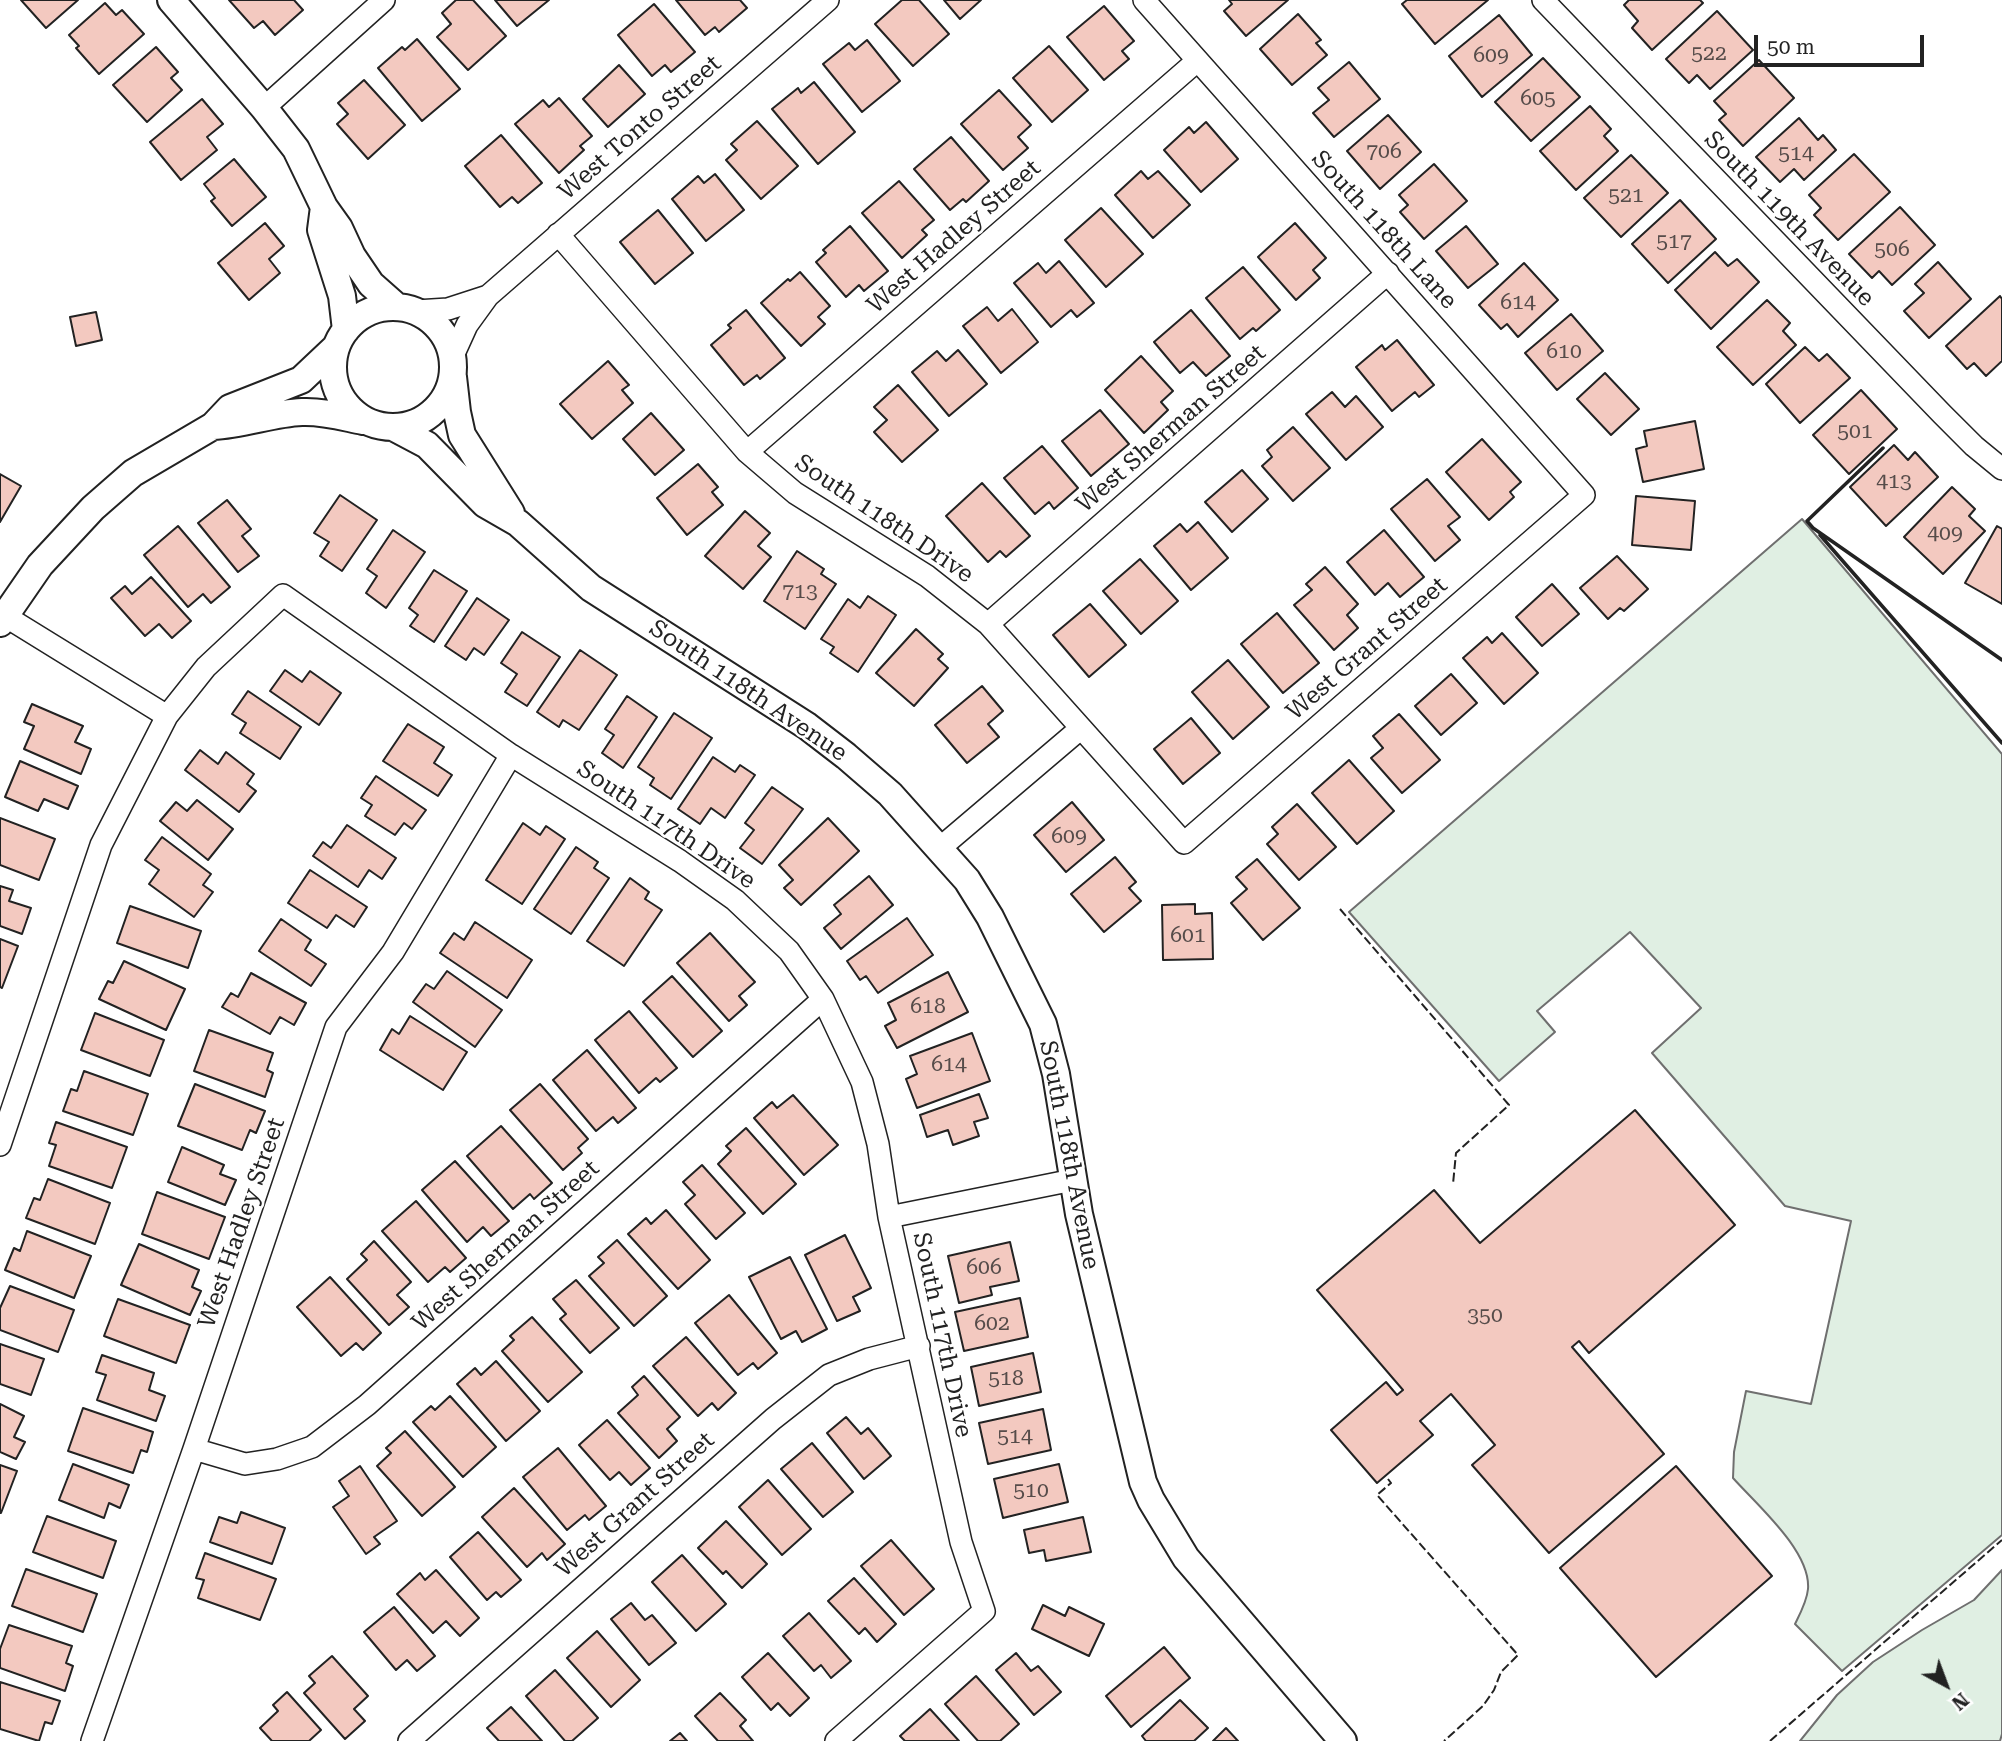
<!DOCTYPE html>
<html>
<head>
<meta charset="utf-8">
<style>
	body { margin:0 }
	#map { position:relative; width:2002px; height:1741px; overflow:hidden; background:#fff; font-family:"Roboto Serif",serif }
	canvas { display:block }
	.north { position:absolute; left:1911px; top:1650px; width:70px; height:70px; -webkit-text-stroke:5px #fff; paint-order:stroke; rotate:139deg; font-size:19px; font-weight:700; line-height:28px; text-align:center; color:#222 }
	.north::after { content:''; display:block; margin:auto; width:24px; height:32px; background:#222; clip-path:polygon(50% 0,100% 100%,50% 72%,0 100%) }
	.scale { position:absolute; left:1754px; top:35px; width:170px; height:32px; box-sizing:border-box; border:4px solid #222; border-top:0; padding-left:9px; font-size:21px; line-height:24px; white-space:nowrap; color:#222; -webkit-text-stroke:5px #fff; paint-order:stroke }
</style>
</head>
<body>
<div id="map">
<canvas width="2002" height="1741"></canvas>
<div class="north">N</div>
<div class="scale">50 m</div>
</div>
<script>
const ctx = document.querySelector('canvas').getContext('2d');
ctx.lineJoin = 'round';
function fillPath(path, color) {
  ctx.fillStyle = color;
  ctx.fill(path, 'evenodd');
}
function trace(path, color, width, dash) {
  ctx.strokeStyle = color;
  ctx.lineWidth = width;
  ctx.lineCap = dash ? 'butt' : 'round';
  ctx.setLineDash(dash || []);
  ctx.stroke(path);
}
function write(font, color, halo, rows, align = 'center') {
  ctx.font = font + ' "Roboto Serif",serif';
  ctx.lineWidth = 5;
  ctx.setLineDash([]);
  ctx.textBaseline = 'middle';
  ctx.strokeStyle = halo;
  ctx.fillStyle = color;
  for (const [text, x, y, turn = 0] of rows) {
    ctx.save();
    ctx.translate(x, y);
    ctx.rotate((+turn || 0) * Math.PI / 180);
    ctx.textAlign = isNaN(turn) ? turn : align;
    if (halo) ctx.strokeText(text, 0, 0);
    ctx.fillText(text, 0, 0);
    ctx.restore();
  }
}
const green = new Path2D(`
	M1802,519l200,235v781l-160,136 -47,-47c5,-10 12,-23 13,-35 3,-38 -52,-85 -75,-111l1,-26 12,-61 65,13 40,-183 -66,-15 -133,-153 49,-45 -71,-76 -93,79 18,21 -56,49 -150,-169z
	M2002,1570v164l-2,7h-200l37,-46 36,-33 49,-32 52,-30z`);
const building = new Path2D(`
	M21,0h57l-32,28z
	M229,0h65l9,10 -28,25 -12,-14 -9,7z
	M456,0h17l33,36 -38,34 -31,-33 14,-13 -9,-11z
	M495,0h54l-32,26z
	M676,0h64l7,8 -28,24 -4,-5 -10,8z
	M902,0h17l30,34 -36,32 -38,-42z
	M944,0h37l-21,19z
	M1229,0h59l-42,36 -22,-25 8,-7z
	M1407,0h81l-53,44 -33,-40z
	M1629,0h71l3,3 -51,47 -20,-22 6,-7 -14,-16z
	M105,3l11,12 6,-5 22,24 -45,40 -23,-26 3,-2 -10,-11z
	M654,4l41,48 -24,20 -6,-7 -13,11 -34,-41z
	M1104,6l30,35 -12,10 7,8 -25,21 -37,-43z
	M1717,11l36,39 -43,39 -13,-14 -8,8 -23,-24z
	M1298,14l23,26 -5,3 11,12 -35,30 -32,-36z
	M1499,15l33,40 -50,42 -33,-41z
	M417,39l43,50 -38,32 -44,-53 24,-21 3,3z
	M867,40l33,41 -38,31 -39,-48 26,-21 6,7z
	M1049,46l39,44 -36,32 -39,-44z
	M156,47l22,25 -7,6 11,12 -35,32 -34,-37z
	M1543,58l37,39 -49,44 -36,-39z
	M1759,60l35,38 -51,48 -24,-26 7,-6 -12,-13z
	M1349,62l31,37 -46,38 -21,-24 16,-13 -11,-12z
	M619,65l26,29 -37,33 -25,-28z
	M364,80l41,45 -37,34 -31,-35 11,-10 -10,-11z
	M814,82l41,50 -37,32 -46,-55 26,-21 3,5z
	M999,90l32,35 -13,12 10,11 -25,22 -42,-46z
	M559,98l33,38 -12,10 4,4 -25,23 -44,-49 28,-24 6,7z
	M202,99l21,25 -16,13 10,13 -36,30 -31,-38z
	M1590,106l21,23 -7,7 14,15 -42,39 -36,-39z
	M1388,115l33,37 -41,37 -33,-38z
	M1799,118l19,22 5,-5 13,15 -32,30 -10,-11 -14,13 -24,-25z
	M757,121l41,45 -37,33 -35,-39 11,-10 -6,-6z
	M1206,122l32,37 -37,33 -37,-42 25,-23 5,6z
	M501,135l41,48 -24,20 -6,-6 -12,10 -35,-41z
	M951,137l38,44 -23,21 -3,-3 -13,11 -36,-41z
	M1854,154l36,38 -52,48 -24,-25 7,-7 -12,-13z
	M1631,155l37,38 -47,44 -37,-39z
	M234,159l32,38 -34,29 -21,-25 4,-3 -11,-14z
	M1434,164l33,37 -43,38 -24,-27 8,-7 -9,-10z
	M1141,171l7,8 10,-8 32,34 -37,33 -38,-43z
	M715,174l29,36 -38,31 -34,-42 26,-23 6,7z
	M899,181l35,39 -12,10 5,5 -25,23 -40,-45z
	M1680,200l36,39 -48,44 -36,-39z
	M1900,207l35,38 -43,40 -13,-14 -7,7 -23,-24z
	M1101,208l42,46 -37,33 -41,-47z
	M658,210l35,43 -38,31 -35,-42z
	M265,223l19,23 -15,13 11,14 -31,27 -31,-37z
	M1295,223l31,35 -13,12 7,8 -24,22 -38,-43z
	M850,226l38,45 -24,20 -5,-6 -13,12 -30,-35 10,-9 -3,-3z
	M1466,226l32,38 -30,24 -32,-37z
	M1715,252l13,14 9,-7 22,23 -48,47 -36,-39z
	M1059,261l35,42 -17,14 -6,-7 -20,17 -37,-44 24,-20 8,10z
	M1938,262l33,37 -42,39 -25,-27 20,-18 -9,-9z
	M1524,263l34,37 -40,37 -11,-13 -6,5 -22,-24z
	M1243,267l37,43 -24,21 -3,-3 -13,11 -34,-41z
	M800,272l30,34 -12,11 7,7 -24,22 -40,-43 27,-24 2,2z
	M2000,296l2,3v62l-16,15 -12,-13 -7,6 -21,-23z
	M1767,300l23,23 -7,8 13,14 -43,40 -36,-38z
	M987,307l11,14 14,-12 26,33 -37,31 -38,-47z
	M746,310l39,48 -25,21 -3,-4 -13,10 -33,-40 20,-17 -3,-3z
	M1191,310l39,46 -24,20 -13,-14 -13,11 -26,-31z
	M96,312l6,28 -26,6 -6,-29z
	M1571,314l32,37 -46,39 -32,-37z
	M1397,340l37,45 -15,12 -4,-5 -23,19 -36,-44 26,-22 3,5z
	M1805,347l14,14 8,-7 23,24 -50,45 -34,-39z
	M958,350l29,34 -38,32 -37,-44 25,-21 9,10z
	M1141,356l32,35 -12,11 7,8 -24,23 -39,-43z
	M608,361l21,24 -7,5 11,13 -41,36 -32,-35z
	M1605,373l34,36 -28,26 -34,-36z
	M898,385l40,45 -36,32 -28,-30 13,-12 -13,-13z
	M1861,390l36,39 -48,45 -36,-39z
	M1332,392l13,15 11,-11 27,31 -37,33 -40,-46z
	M1100,410l29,34 -38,32 -29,-35z
	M651,413l33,37 -29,25 -32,-36z
	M1695,421l9,48 -61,13 -7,-33 11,-3 -3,-15z
	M1293,427l37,41 -37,33 -31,-35 10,-9 -5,-7z
	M1482,439l39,43 -11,10 4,5 -25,23 -43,-48z
	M1894,445l14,15 7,-8 23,25 -52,49 -36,-39z
	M1042,446l36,42 -24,21 -5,-7 -14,12 -31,-36z
	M698,464l20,23 -6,5 11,13 -36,30 -30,-37z
	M1242,470l26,29 -36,33 -27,-30z
	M0,474l21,12 -21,36z
	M1427,479l33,38 -12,9 12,14 -25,21 -44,-52z
	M982,483l48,53 -24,21 -6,-6 -12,11 -42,-46z
	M1952,487l23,22 -6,7 16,15 -42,43 -39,-37z
	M340,495l37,25 -35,51 -22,-15 9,-14 -15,-9z
	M1636,496l59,5 -4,49 -59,-5z
	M227,500l24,29 -9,7 17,20 -21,16 -40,-49z
	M745,511l25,22 -12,13 13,11 -28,32 -38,-33z
	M1198,522l30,36 -37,32 -37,-44 26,-22 7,8z
	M178,526l52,61 -19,16 -8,-9 -15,13 -44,-52z
	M1997,526l5,3v75l-37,-21z
	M393,530l32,22 -39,56 -20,-15 11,-17 -10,-7z
	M1384,530l40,47 -24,20 -12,-14 -13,12 -28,-33z
	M797,551l27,18 -3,5 15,10 -31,45 -41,-28z
	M1617,556l31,33 -24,22 -4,-3 -12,11 -28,-31z
	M1140,559l38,42 -37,33 -38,-43z
	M1325,567l33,37 -11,11 11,13 -24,22 -40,-45 18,-15 -6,-6z
	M434,570l33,21 -33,51 -24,-16 8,-11 -9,-7z
	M151,577l40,44 -19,17 -13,-14 -14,12 -34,-38 14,-12 7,8z
	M1552,584l27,30 -37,32 -26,-29z
	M868,596l28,19 -38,57 -28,-19 4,-6 -13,-8 27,-40 12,9z
	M477,598l32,22 -25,35 -10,-7 -8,12 -21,-14z
	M1090,604l36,41 -37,32 -36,-42z
	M1277,613l42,50 -36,30 -42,-49z
	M916,629l27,25 -5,5 10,9 -34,38 -38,-33z
	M522,632l38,25 -33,49 -22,-14 12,-18 -16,-11z
	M1502,633l36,40 -34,31 -41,-46 24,-21 5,6z
	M580,650l37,25 -38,55 -16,-10 -4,7 -22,-15z
	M1228,660l41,47 -36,32 -41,-47z
	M285,670l17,12 8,-11 31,22 -22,32 -49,-34z
	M1451,674l26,29 -36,32 -26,-29z
	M982,686l21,25 -15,13 11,13 -32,26 -32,-38z
	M248,691l53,36 -21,32 -40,-26 6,-10 -14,-9z
	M627,696l30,21 -34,51 -21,-15 12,-18 -9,-6z
	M32,704l51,22 -8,16 16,7 -10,25 -57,-25 10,-23 -10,-4z
	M674,713l38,25 -41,61 -21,-14 4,-7 -16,-11z
	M1399,714l41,46 -38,33 -31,-35 12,-10 -10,-12z
	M1191,718l29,35 -37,31 -29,-35z
	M408,724l36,23 -10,16 18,12 -14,21 -55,-35z
	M200,750l18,14 8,-12 28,22 -7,10 9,7 -17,21 -54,-42z
	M713,757l22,15 5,-7 15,10 -30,43 -14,-10 -11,16 -22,-15z
	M1349,760l45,51 -37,33 -45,-51z
	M20,761l58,25 -10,23 -24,-10 -6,12 -33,-14z
	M376,776l50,34 -14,19 -8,-6 -9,12 -30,-19 7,-11 -11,-7z
	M772,787l31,22 -41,55 -22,-16 14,-18 -9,-7z
	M197,800l36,29 -25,31 -48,-39 16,-19 11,9z
	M1072,802l32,38 -38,32 -32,-37z
	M1297,804l39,43 -37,33 -32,-36 11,-10 -6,-7z
	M0,818l55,21 -16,41 -39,-15z
	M828,818l31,33 -58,54 -17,-17 9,-8 -14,-15z
	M523,823l17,12 6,-9 19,13 -43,65 -36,-24z
	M347,825l49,33 -14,21 -13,-9 -11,17 -45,-31 10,-14 8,6z
	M162,837l49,37 -8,11 10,7 -19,25 -45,-33 10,-14 -14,-10z
	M576,847l22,15 -4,6 15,10 -38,56 -37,-25z
	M1115,857l21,25 -7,6 12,13 -37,31 -33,-38z
	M1257,859l43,49 -37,32 -32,-37 16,-14 -11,-12z
	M310,870l57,37 -13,20 -18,-12 -9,13 -39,-25z
	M869,876l24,29 -52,44 -17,-21 17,-14 -7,-9z
	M630,878l19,14 -4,7 17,11 -38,56 -37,-25z
	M0,886l13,4 -4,11 22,7 -9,26 -22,-8z
	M1195,904v10l17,-1 1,46 -50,1 -1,-55z
	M130,906l71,25 -13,37 -71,-25z
	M907,918l26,37 -55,38 -12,-17 -6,4 -13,-19z
	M281,919l30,21 -6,10 21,14 -15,22 -52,-35z
	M475,922l57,38 -25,38 -67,-45 14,-20 10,7z
	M710,933l45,49 -16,14 8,9 -18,16 -52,-58z
	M0,939l18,7 -16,42 -2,-1z
	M124,961l61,28 -19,41 -67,-31 9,-18 5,2z
	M447,971l55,39 -27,37 -62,-45 13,-18 8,5z
	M948,972l20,40 -71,36 -12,-22 11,-6 -8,-17z
	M251,973l55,30 -12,22 -14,-8 -10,17 -48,-27 9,-14 7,4z
	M672,976l50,55 -29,26 -50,-55z
	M629,1011l48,57 -17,14 -4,-4 -17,15 -44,-53z
	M95,1013l69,27 -14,36 -69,-26z
	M410,1016l57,36 -24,38 -63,-40 12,-21 7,5z
	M209,1030l64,23 -6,17 6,3 -8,24 -71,-26z
	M972,1033l18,48 -73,27 -11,-29 11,-5 -7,-18z
	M587,1050l49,58 -18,15 -5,-6 -17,14 -43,-51z
	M84,1071l64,23 -15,41 -70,-24 8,-22 6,2z
	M195,1084l70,27 -9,22 -6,-3 -8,20 -64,-24z
	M540,1084l48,55 -10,9 4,5 -19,17 -53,-60z
	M979,1094l9,24 -14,4 5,14 -26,9 -5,-15 -21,7 -7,-22z
	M793,1095l45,50 -34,30 -50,-57 18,-16 5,6z
	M1635,1110l100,115 -146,128 -10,-12 -7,6 92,107 -115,99 -77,-88 23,-20 -44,-51 -31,27 13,14 -56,48 -46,-53 55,-48 11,13 6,-5 -86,-100 117,-100 46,53z
	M56,1122l71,25 -15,41 -63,-22 7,-21 -7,-2z
	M501,1126l51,57 -18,16 -4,-5 -17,15 -46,-53z
	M746,1128l50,56 -33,30 -45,-50 13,-13 -5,-5z
	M182,1147l42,18 -4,9 16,6 -11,25 -57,-23z
	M455,1161l54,60 -18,15 -8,-9 -16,15 -45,-52z
	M702,1165l43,48 -29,26 -31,-35 10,-9 -12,-13z
	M48,1179l62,24 -15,41 -69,-26 8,-20 6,2z
	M157,1192l68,25 -16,42 -67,-25z
	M416,1201l50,57 -16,14 -5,-5 -17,15 -46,-51z
	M666,1210l44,50 -32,29 -50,-55 18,-16 5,6z
	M27,1231l64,25 -17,42 -69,-28 9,-22 6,3z
	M845,1235l26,53 -18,9 7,14 -23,10 -32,-66z
	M617,1240l50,56 -33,30 -45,-50 15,-13 -6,-6z
	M374,1241l37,41 -14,13 12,12 -20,18 -42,-46 20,-19 -6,-6z
	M1010,1242l9,39 -29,6 2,8 -33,8 -11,-47z
	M139,1244l60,26 -7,17 9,4 -11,24 -69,-30z
	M790,1257l37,72 -25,13 -6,-11 -15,8 -32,-62z
	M330,1277l51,56 -18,17 -7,-7 -15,13 -44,-49z
	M576,1280l43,48 -29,25 -30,-34 6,-5 -13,-15z
	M10,1286l64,24 -16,42 -58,-22v-22z
	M729,1295l48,58 -19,16 -5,-6 -15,12 -43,-52z
	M1020,1298l8,39 -64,14 -9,-39z
	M118,1299l72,26 -14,38 -72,-27z
	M532,1317l50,55 -34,30 -46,-51 12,-11 -4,-4z
	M686,1337l50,56 -18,17 -6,-7 -14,13 -45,-50z
	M0,1344l44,15 -13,36 -31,-11z
	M1033,1353l8,39 -62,14 -8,-39z
	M102,1355l52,18 -5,17 16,6 -9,25 -59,-21 9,-25 -10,-3z
	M496,1361l44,50 -34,30 -49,-57 18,-16 6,7z
	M644,1376l36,41 -13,12 10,12 -18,17 -41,-45 20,-18 -6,-8z
	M450,1396l46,51 -33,30 -50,-55 18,-16 4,4z
	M0,1404l24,12 -10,21 11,5 -9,17 -16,-7z
	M83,1408l70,24 -6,20 -6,-2 -8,23 -65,-22z
	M1043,1409l8,41 -63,14 -9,-41z
	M846,1417l15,17 7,-6 23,28 -27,23 -37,-46z
	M607,1420l43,48 -19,17 -12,-13 -9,8 -31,-35z
	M405,1431l50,56 -33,29 -45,-50 14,-13 -5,-5z
	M812,1443l41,49 -30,25 -42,-48z
	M558,1448l48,58 -17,14 -4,-5 -18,15 -44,-53z
	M73,1464l56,21 -9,23 -11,-5 -5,15 -45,-18z
	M1059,1464l9,38 -65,16 -9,-39z
	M0,1465l17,6 -16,42h-1z
	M360,1466l37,55 -23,16 6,7 -14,10 -33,-47 16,-11 -10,-15z
	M1676,1466l96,110 -116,101 -96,-109z
	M768,1480l43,49 -29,26 -43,-48z
	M514,1488l51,56 -18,16 -5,-7 -15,14 -45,-50z
	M241,1512l44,16 -13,36 -62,-22 9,-25 18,6z
	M47,1516l69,25 -13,37 -70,-26z
	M1083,1517l8,35 -45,9 -2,-11 -15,3 -5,-23z
	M726,1521l41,43 -25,24 -16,-17 -3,3 -25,-26z
	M478,1532l43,48 -20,17 -5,-5 -9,8 -37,-43z
	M891,1540l43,49 -30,26 -43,-49z
	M205,1553l71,26 -16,41 -62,-22 6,-18 -8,-2z
	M682,1555l44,49 -30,27 -44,-49z
	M26,1569l71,25 -14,38 -71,-26z
	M436,1570l43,48 -19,18 -14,-15 -13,12 -36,-39 23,-21 5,7z
	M854,1578l42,46 -19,18 -12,-14 -6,6 -31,-33z
	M631,1603l14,17 7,-5 24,28 -27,22 -38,-46z
	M1043,1605l22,11 4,-9 35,17 -15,32 -57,-27z
	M394,1607l41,49 -18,15 -10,-11 -11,10 -32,-38z
	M809,1613l42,48 -20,17 -10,-13 -7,6 -31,-35z
	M9,1625l63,21 -6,17 7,3 -8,25 -65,-23v-19z
	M597,1631l43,49 -29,27 -44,-49z
	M1164,1647l26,31 -59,49 -25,-31z
	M768,1653l41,45 -19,18 -12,-13 -7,7 -29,-33z
	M1016,1653l15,18 7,-5 23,26 -27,23 -38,-45z
	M332,1656l36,40 -14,13 11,12 -20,18 -41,-46 11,-10 -6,-7z
	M555,1670l43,48 -26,23h-7l-39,-45z
	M976,1676l43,48 -19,17h-22l-33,-37z
	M0,1682l60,19 -8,23 -7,-2 -6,19 -39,-12z
	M287,1692l34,38 -12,11h-37l-12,-13 18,-17 -5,-6z
	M720,1693l26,27 -6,6 13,15h-35l-23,-25z
	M1180,1700l28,28 -14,13h-48l-4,-5z
	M511,1707l31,34h-43l-12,-13z
	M930,1709l29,32h-54l-5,-5z
	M1226,1728l12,13h-25z
	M680,1733l7,8h-17z`);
const minor = new Path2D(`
	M1543,0l399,414 32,32 28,23
	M264,108l120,-108
	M558,234l189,218 48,41 132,83 61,48 196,219 400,-348 -440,-495
	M416,311l32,-2 40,-13
	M452,358l15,-33 21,-29 340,-296
	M747,452l450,-391
	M0,613l167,103
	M988,624l400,-351
	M940,848l140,-119
	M0,1145l101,-300 66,-129 39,-49 77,-72 228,160 169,106 55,39 54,51 34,48 39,83 16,62 11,73 72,325 23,69 -148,130
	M889,1217l184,-37
	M194,1449l51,15 32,-5 35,-12 55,-42 456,-406
	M92,1741l102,-292 142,-422 57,-75 118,-197
	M409,1741l364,-322 56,-44 40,-16 50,-13`);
const tertiary = new Path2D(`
	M171,0l93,108 32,41 28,58 15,21 13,28 19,28 26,23
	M324,207l-3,23 21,66 4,34
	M333 367a60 60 0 1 1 120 0a60 60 0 1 1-120 0Z
	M453,377l4,35 5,23 49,78
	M213,426c31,-1 59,-13 89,-14 21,-1 41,5 61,9
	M393,427l34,18 58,59 33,19 73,65 216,138 39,30 44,38 77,86 23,37 53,107 13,50 23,140 64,268 8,18 35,58 157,183
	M0,623l40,-58 53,-57 40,-35 80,-47 17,-18 71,-28 35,-33`);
const fence = new Path2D(`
	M1340,909l169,196 -53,48 -3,31
	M1388,1479l3,4 -14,12 141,160 -17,17 -7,18 -11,16 -39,35
	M1770,1741l232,-201`);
const wall = new Path2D(`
	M1883,448l-76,73 6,7 189,132
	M1820,535l182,208`);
const numberNames = [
	["522",1709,54],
	["609",1491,56],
	["605",1538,99],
	["706",1384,152],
	["514",1796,154],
	["521",1626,196],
	["517",1674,242],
	["506",1892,250],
	["614",1518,303],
	["610",1564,352],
	["501",1855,432],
	["413",1894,482],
	["409",1945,534],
	["713",800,592],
	["609",1069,837],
	["601",1188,936],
	["618",928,1007],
	["614",949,1065],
	["606",984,1268],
	["350",1485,1316],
	["602",992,1324],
	["518",1006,1379],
	["514",1015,1437],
	["510",1031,1491]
];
const streetNames = [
	["West Tonto Street",640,128,-41],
	["South 119th Avenue",1789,219,46],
	["South 118th Lane",1384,230,48],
	["West Hadley Street",954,237,-41],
	["West Sherman Street",1171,429,-41],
	["South 118th Drive",884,519,34],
	["West Grant Street",1367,649,-41],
	["South 118th Avenue",748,691,34],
	["South 117th Drive",666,825,34],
	["South 118th Avenue",1069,1155,79],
	["West Hadley Street",242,1223,-71],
	["West Sherman Street",506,1246,-42],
	["South 117th Drive",942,1335,78],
	["West Grant Street",635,1505,-42]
];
fillPath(green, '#e0efe3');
trace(green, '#6f6f6f', 2);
fillPath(building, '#f3c9c0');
trace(building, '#222', 2);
trace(minor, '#222', 24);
trace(tertiary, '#222', 30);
trace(minor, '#fff', 21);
trace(tertiary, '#fff', 26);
trace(fence, '#222', 2, [9, 3.5]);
trace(wall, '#222', 3.5);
write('21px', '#564c4a', null, numberNames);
write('24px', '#222', '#fff', streetNames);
</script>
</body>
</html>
